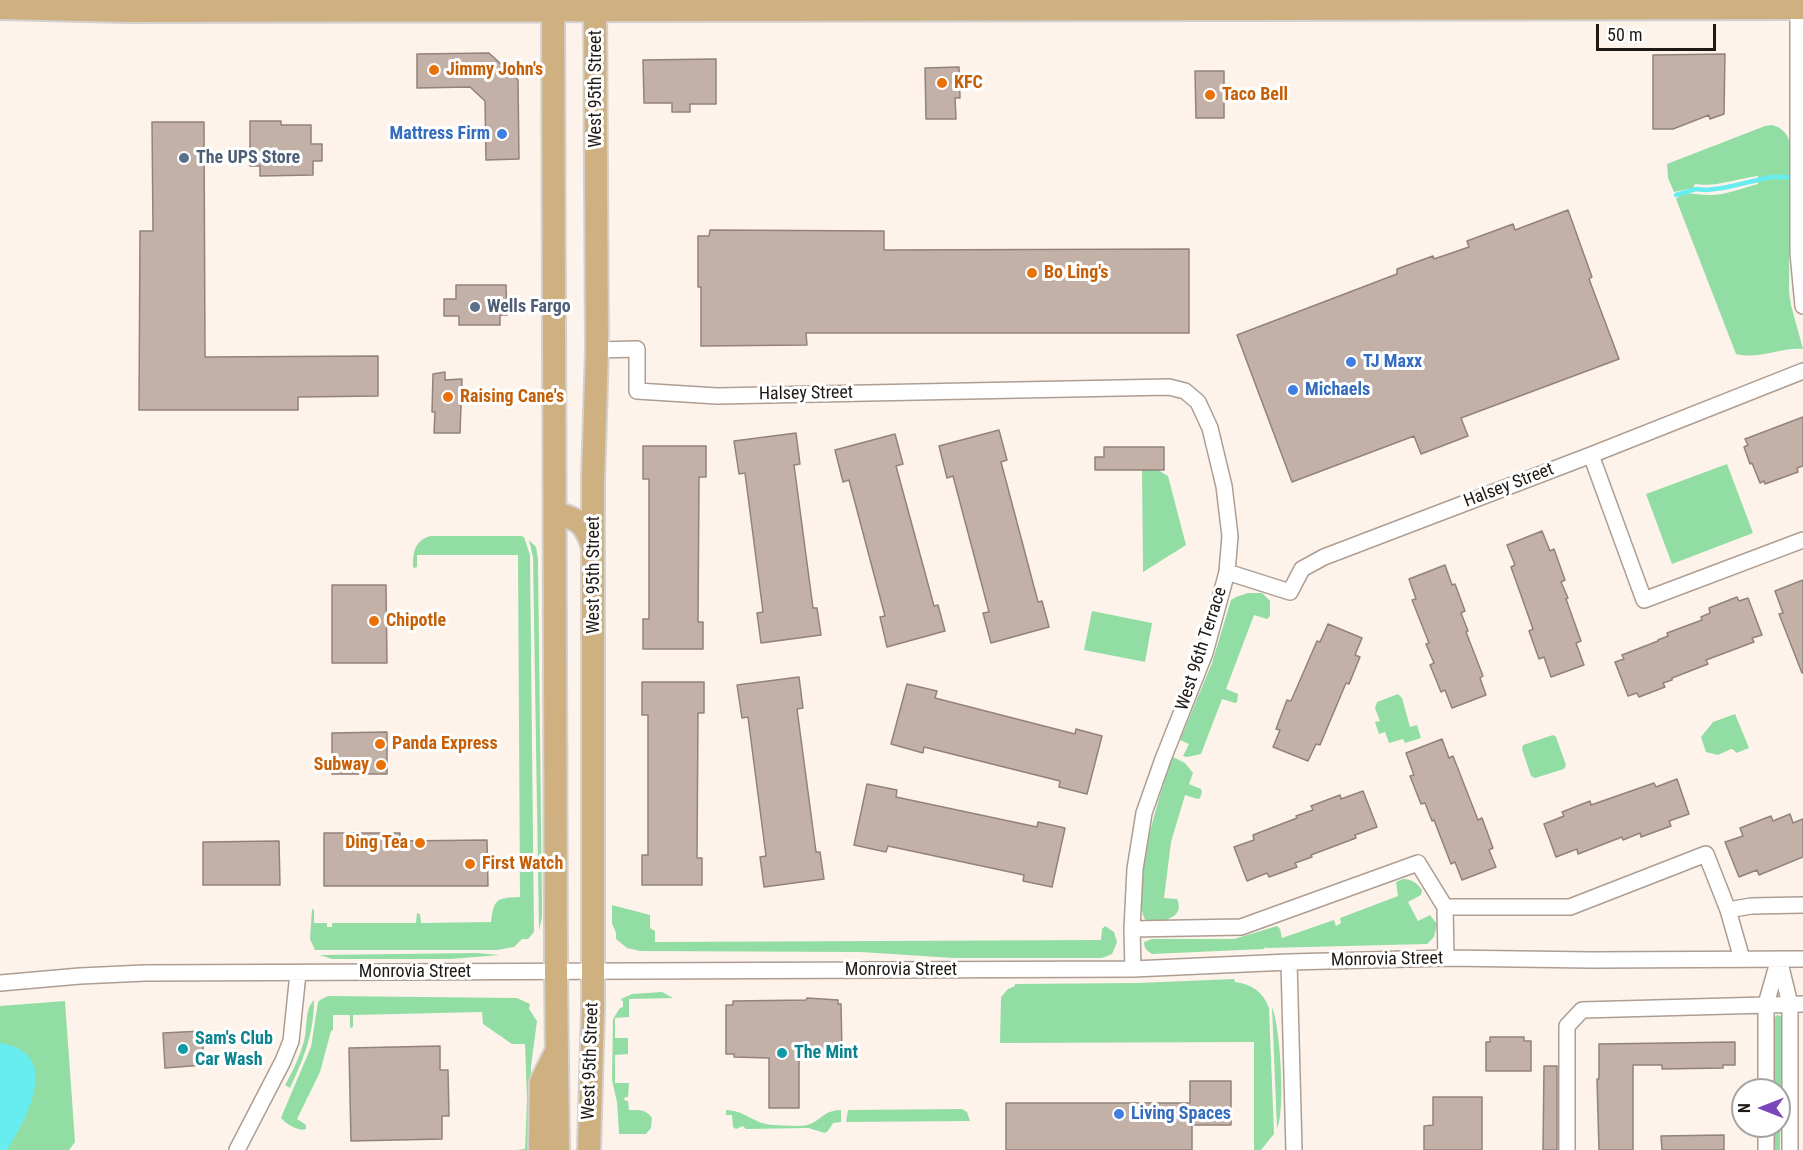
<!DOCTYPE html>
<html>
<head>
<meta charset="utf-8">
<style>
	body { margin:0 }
	#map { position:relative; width:1803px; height:1150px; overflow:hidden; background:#fdf3eb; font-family:"Roboto Condensed",sans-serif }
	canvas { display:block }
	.north { position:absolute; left:1731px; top:1078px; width:60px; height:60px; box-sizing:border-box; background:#fff; border:2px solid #a5a3a1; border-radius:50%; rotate:270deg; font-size:16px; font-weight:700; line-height:24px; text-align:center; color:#1e1914 }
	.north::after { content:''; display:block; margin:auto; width:21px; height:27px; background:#7946bd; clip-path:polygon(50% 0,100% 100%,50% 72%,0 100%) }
	.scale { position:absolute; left:1596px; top:24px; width:120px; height:27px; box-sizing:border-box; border:3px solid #1e1914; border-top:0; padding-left:8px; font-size:18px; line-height:21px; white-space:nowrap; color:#1e1914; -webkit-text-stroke:4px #fff; paint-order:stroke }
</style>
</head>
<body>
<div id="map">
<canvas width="1803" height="1150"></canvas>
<div class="north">N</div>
<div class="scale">50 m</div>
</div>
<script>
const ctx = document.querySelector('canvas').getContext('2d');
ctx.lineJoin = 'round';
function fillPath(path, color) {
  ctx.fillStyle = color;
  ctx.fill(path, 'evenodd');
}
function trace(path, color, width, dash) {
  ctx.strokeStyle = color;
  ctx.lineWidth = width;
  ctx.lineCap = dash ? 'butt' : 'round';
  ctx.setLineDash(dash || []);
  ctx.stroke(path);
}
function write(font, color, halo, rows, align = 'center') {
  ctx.font = font + ' "Roboto Condensed",sans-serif';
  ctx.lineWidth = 6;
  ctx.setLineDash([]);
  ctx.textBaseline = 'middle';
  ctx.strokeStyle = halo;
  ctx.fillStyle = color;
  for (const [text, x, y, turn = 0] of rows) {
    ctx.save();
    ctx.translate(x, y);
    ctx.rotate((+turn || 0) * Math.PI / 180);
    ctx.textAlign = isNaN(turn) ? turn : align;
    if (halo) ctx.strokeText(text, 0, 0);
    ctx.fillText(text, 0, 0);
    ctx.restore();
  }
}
const green = new Path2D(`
	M1772,125c11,3 16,9 18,19l-1,148 2,13 12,44c-23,-2 -44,11 -67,5l-60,-155c9,-9 20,-4 31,-4 17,1 35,-7 51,-11v-8c-22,3 -41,11 -63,8l-2,4 -19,4 -6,-14 -1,-14 98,-38z
	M1727,464l26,69 -81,31 -26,-70z
	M1142,470h16l10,6 18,69 -43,27z
	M430,536h91l3,1 6,18 4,377 -6,7h-6l-8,8 -17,3h-182l-5,-11 2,-30 2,1v13h13v4h5v-4h84l1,-10 3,1 1,9 70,-1c3,-24 6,-24 29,-25l-2,-342h-101v12l-3,1 -1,-2c0,-15 2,-25 17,-30z
	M529,540l7,7 2,12 4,345v13l-3,14 -6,-374z
	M1248,593h14l8,8v15l-3,3 -13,-4 -28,74 12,5 -1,8 -2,1 -13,-4 -21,55 -14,3 -4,-1 6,-12 -9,-4 32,-77 19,-63 5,-3z
	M1092,611l60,12 -7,39 -61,-12z
	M1398,694l4,4 8,29 7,-2 4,13 -16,5 -2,-4 -14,4 -4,-11 -6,2 -4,-12 5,-1 -5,-13 2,-6z
	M1735,714l14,34 -13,5 -2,-3 -3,-1 -13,6 -12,-3 -5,-15 12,-15z
	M1553,735l3,2 10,28 -2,4 -29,9 -4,-2 -9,-27 1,-4z
	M1173,757l12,6 8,10 -4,11 12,5 1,3 -2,6 -2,1 -13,-4 -14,47 -7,56 13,1c9,20 -17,24 -31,22 -18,-29 15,-132 27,-164z
	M1403,879c9,0 14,4 19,11l-1,5 -13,7 10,19 12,-6 7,9 -3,13 -7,7 -161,4v-2l-2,3 -112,5c-5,-3 -8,-6 -8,-12l8,-3h82l43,-13 3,3 2,9 52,-18 2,6 5,-3 -1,-5 58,-22 -2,-14z
	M612,905l38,10v13l5,3v11l446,-2 1,-11 3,-3 9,6 3,10 -5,12 -10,4h-149l-92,-6 -221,-1 -13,-3 -11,-9v-6l-4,-10z
	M476,953l24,2 -50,4h-118l-12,-4z
	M1234,979l1,3c17,2 28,10 34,26l5,126 -13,16h-7v-108l-254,1 1,-46 7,-8 7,-3v-2l123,-1z
	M662,992l11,6 -44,1v18l-14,1v20h13v16l-13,1v28h14l-1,14h-3l-1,3 4,1 1,9c10,0 17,-1 23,8l-1,10 -5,6h-27l-2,-32 -5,-22 1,-61 7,-11 3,-1v-5l-2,-3 11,-5z
	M328,996l189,2 13,6 -1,5 8,12 -6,45 -1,84h-14l9,-1 2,-49 -2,-56h-13l-29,-20 -1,-12 -129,3v12l-3,1v-13h-17v15l-2,1 -11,41 -23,47 9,6v4c-7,3 -20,-5 -25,-11l2,-5 28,-66 7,-45 2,-2z
	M314,1000c0,33 -10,58 -24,88l-5,-3c8,-14 15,-29 19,-44 4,-14 0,-31 10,-41z
	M65,1001l10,141 -6,8h-69v-144z
	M1272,1007c8,18 14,104 5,122z
	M1777,1015l4,1 1,2 -2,132h-5l-1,-2v-22h5v-36h-5v-72z
	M962,1109l5,3 3,9 -124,1 2,-12z
	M726,1110c19,0 29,15 48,15 10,0 23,2 33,0 13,-3 16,-15 34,-15v12l-8,1 -5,8 -3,2 -17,-5 -62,1 -3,-3 -7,3 -3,-2 -1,-12h-6z`);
const water = new Path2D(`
	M0,1043c63,10 27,74 7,107h-7z`);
const stream = new Path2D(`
	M1676,195l20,-6 10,1 17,-2 48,-11h18`);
const building = new Path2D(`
	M489,53l29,27 1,79 -33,1 -1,-59 -15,-14 -53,1v-34z
	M1725,54l-1,60 -14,5 -1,-4 -36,14h-20v-74z
	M716,59v45h-26v8h-18v-9h-28l-1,-43z
	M959,67l1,31h-5l1,21h-30l-1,-51z
	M1195,71h29v47h-28z
	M250,121h31v4h30v19h11v17h-9v14l-53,1v-10h-10z
	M152,122h52l1,235 173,-1v40l-80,1v13h-159l1,-179h13z
	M1568,210l24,67 -3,2 30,80 -158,59 7,18 -47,18 -7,-18 -122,46 -55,-147 160,-61v-5l36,-13 1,3 35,-12 -2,-6 46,-17 2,6z
	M710,230l174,1v19l305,-1v84h-383l1,12 -106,1v-59h-3v-51h11z
	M456,285h50l1,30h-7v10h-41v-9h-15v-17h12z
	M445,372v8l17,-1 -2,54h-26l1,-21h-3l1,-38z
	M1803,417v49l-6,2 1,4 -33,12 -1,-3 -4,2 -8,-20 -2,1 -6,-17 4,-2 -3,-6z
	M999,430l8,30 -6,2 37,140 4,-1 7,26 -58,16 -8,-30 6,-1 -36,-136 -6,2 -8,-32z
	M796,433l4,31 -6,1 19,143h4l4,27 -60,8 -4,-30 6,-1 -18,-139 -6,1 -5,-33z
	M895,434l8,30 -7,2 38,140 4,-1 7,26 -58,16 -7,-30 5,-1 -36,-136 -6,2 -8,-32z
	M643,446h63v31h-7l-1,145h5v27h-60v-30h6v-140h-6z
	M1104,447h60v23h-69v-13h9z
	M1542,531l8,20 4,-2 11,31 -4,2 7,16 -2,1 15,42 -5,2 8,22 -33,12 -7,-20 -5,2 -10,-28 4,-2 -22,-62 4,-2 -8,-20z
	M1445,565l7,20 3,-1 10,27 -4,2 7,18 -2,1 17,44 -3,2 6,17 -34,13 -7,-18 -4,2 -11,-27 4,-2 -8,-19 3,-1 -17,-43 4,-1 -7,-20z
	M1803,580v93h-1l-23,-59 4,-1 -8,-22z
	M332,585h54l1,78h-55z
	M1737,597l2,4 9,-3 14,37 -10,3 2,4 -48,18 2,4 -36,14v2l-9,3 2,4 -26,10 -2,-4 -9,3 -13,-34 9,-3 -2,-4 36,-14v-1l10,-4 -1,-3 35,-13 -1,-3 9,-4 -1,-5z
	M1328,624l34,14 -7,17 5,2 -11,27 -3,-1 -26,62 -4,-1 -8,17 -35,-14 7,-17 -4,-1 11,-29 4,1 26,-60 3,1z
	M799,677l4,31 -6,1 19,143h4l4,27 -60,8 -4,-30 6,-1 -18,-139 -6,1 -5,-33z
	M642,682h62v31h-6l-1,145h5v27h-60v-30h6v-140h-6z
	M907,684l30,7 -2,7 140,36 1,-5 26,7 -15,58 -28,-7 1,-6 -136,-34 -1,6 -32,-9z
	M387,732v42h-55v-41z
	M1442,739l7,19 4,-2 25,64 4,-2 11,30 -4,2 7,17 -34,13 -7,-18 -4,2 -17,-44 -2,1 -7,-18 -4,1 -11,-28 4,-1 -8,-22z
	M1677,779l12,35 -20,7 2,5 -30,11 -1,-4 -17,7 -1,-3 -44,17 -1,-5 -21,8 -12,-33 20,-8 -2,-4 28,-11 1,4 63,-22 2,4z
	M867,784l30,6 -1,7 141,30 1,-5 27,6 -13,59 -29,-6 1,-6 -136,-29 -2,6 -32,-7z
	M1363,791l14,36 -22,8 1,3 -45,17 1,2 -17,6 2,4 -28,10 -2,-4 -20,8 -13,-34 20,-7 -1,-5 44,-17 -1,-2 17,-6 -2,-4 29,-11 1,4z
	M1790,814l3,9 10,-4v38l-44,18 -2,-5 -18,7 -14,-35 18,-6 -3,-8 31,-12 2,5z
	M324,833h76v8l87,-1 1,46h-164z
	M279,841l1,44h-77v-43z
	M807,998l31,2v4h3l1,48h-4v4l-39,2v50h-30v-50l-35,-1v-3h-8v-49h7v-4l73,-1z
	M202,1031l2,34 -39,3 -2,-35z
	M1490,1037h34v4h7v30h-45v-29h4z
	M1735,1042v23h-12v3l-61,1v-4h-29v85h-34l-2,-71h2v-35z
	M440,1046v24h8l1,46h-7v23l-91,2 -2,-93z
	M1544,1066h13v84h-14z
	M1190,1081h41v44h-39v25h-186v-47h184z
	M1433,1097h49v53h-58v-24l9,-1z
	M1724,1135v15h-62l-1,-14z`);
const minor = new Path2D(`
	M1801,0l-3,8v245l5,53
	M597,350l40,-1v42l80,5 452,-9 16,4 13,11 12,26 14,58 6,50 -3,36 -22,81 -42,106 -19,54 -9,56 -3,60 1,40
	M1591,455l53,145 159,-60
	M1227,572l63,20 12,-23 22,-12 267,-102 212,-84
	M1445,907l1,51
	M1728,910l14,49
	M1132,929l109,-2 177,-64 27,44h125l136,-53 22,56 23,-4 52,-1
	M1779,959l11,45v146
	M1289,962l5,188
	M0,983l80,-7 65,-3 988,-4 156,-7 157,-4 145,2 212,-1
	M1766,1090v-86l12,-42
	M1766,1126v24
	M237,1150l46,-89 8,-20 7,-68
	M1567,1150v-124l15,-16 221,-6`);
const primary = new Path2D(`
	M553,0l3,972 2,178
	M0,8l127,3 1676,-3
	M555,513c25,7 29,9 38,34
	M540,1150l1,-68 14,-28
	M589,1150l4,-141v-529l4,-130 -2,-350`);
const markers = [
	[434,70,6,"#e8710a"],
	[942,83,6,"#e8710a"],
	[1210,95,6,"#e8710a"],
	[502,134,6,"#3f7fe0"],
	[184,158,6,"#5c6f8a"],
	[1032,273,6,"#e8710a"],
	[475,307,6,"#5c6f8a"],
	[1351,362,6,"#3f7fe0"],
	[1293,390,6,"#3f7fe0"],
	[448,397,6,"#e8710a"],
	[374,621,6,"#e8710a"],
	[380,744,6,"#e8710a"],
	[381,765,6,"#e8710a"],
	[420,843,6,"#e8710a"],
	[470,864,6,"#e8710a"],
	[183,1049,6,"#0f9aa8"],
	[782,1053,6,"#0f9aa8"],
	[1119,1114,6,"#3f7fe0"]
];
const foodNames = [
	["Jimmy John's",446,70],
	["KFC",954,83],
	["Taco Bell",1222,95],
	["Bo Ling's",1044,273],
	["Raising Cane's",460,397],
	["Chipotle",386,621],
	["Panda Express",392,744],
	["Subway",369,765,"right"],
	["Ding Tea",408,843,"right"],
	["First Watch",482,864]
];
const streetNames = [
	["West 95th Street",596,89,-90],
	["Halsey Street",806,394,-1],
	["Halsey Street",1509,486,-21],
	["West 95th Street",594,575,-90],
	["West 96th Terrace",1202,649,-72],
	["Monrovia Street",1387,960,-1],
	["Monrovia Street",901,970],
	["Monrovia Street",415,972],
	["West 95th Street",591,1061,-88]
];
const shopNames = [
	["Mattress Firm",490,134,"right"],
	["TJ Maxx",1363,362],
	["Michaels",1305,390],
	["Living Spaces",1131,1114]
];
const serviceNames = [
	["The UPS Store",196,158],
	["Wells Fargo",487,307]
];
const cultureNames = [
	["Sam's Club",195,1039],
	["Car Wash",195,1060],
	["The Mint",794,1053]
];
fillPath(green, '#92dda3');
fillPath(water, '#67edef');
trace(stream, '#67edef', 4.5);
fillPath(building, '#c3b1a8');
trace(building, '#93827a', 1.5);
trace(minor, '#ad9d92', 18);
trace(primary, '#d2d1d0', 26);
trace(minor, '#fff', 15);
trace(primary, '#ceb081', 22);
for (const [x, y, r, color] of markers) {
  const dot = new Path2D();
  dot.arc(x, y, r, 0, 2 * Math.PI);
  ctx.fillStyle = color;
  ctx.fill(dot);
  trace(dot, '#fff', 2);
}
write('bold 18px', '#c56008', '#fff', foodNames, 'left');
write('18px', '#1e1914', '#fff', streetNames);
write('bold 18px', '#366cbe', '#fff', shopNames, 'left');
write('bold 18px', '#4e5e75', '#fff', serviceNames, 'left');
write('bold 18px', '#0d838f', '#fff', cultureNames, 'left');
</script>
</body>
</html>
